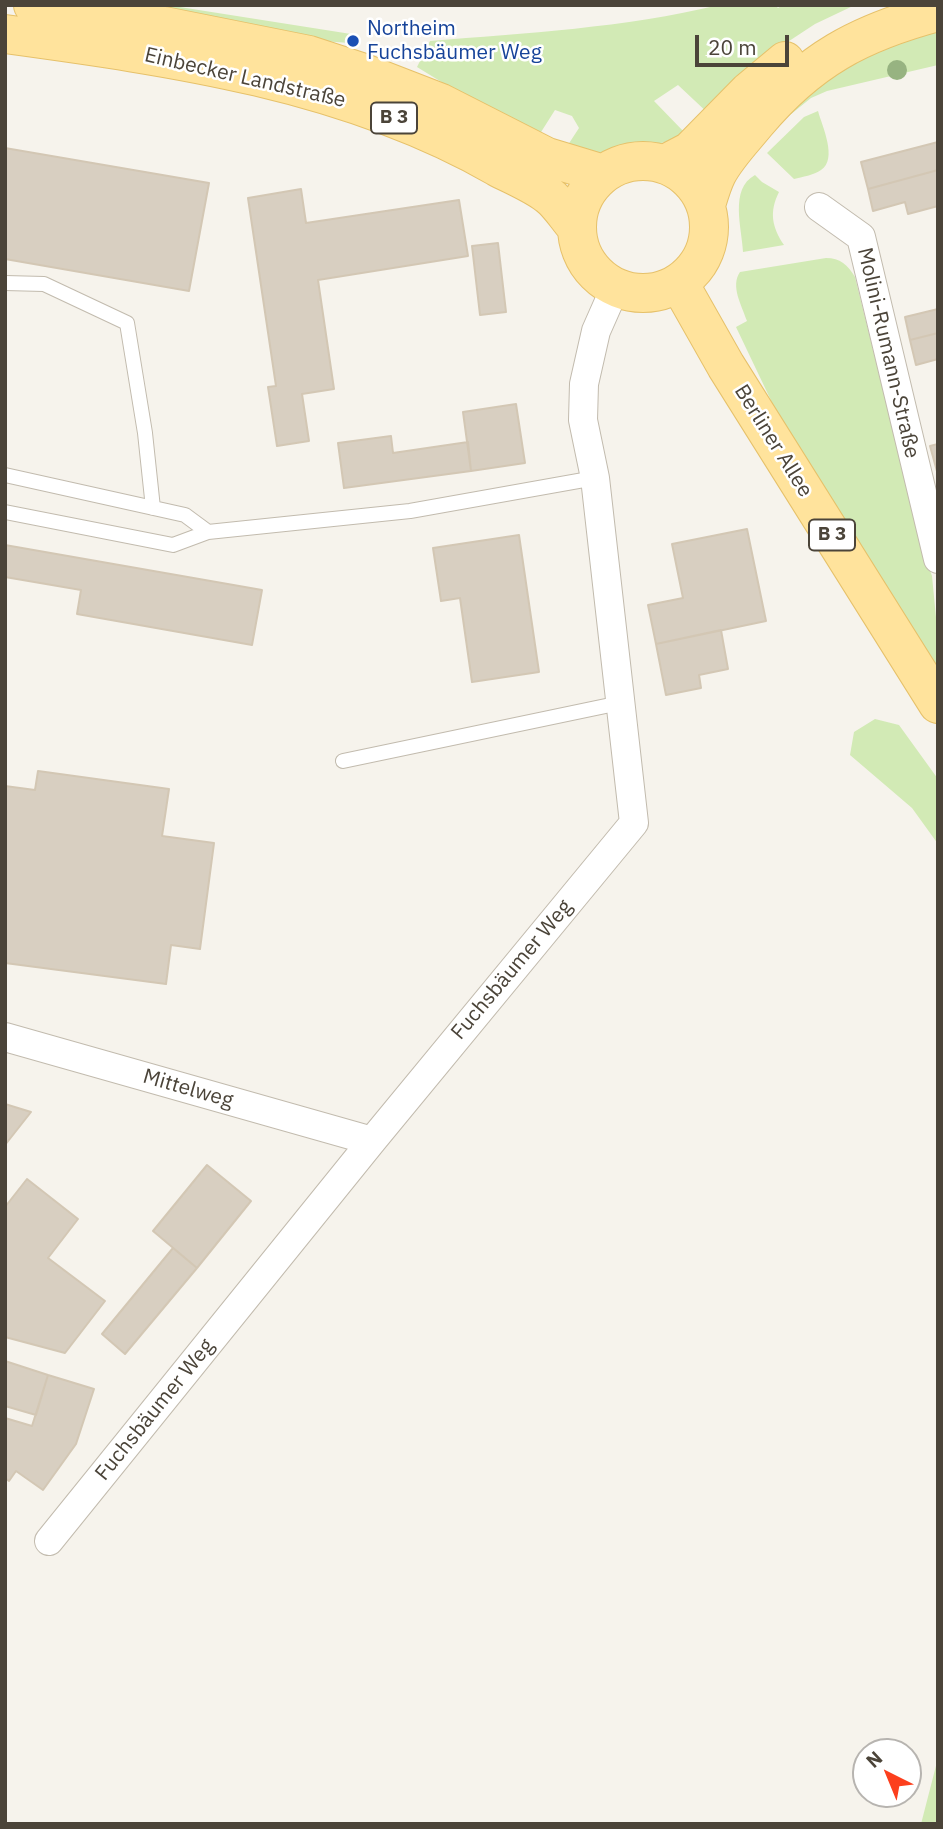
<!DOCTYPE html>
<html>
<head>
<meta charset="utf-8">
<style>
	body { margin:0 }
	#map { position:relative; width:943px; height:1829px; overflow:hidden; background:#f6f3ec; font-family:"IBM Plex Sans",sans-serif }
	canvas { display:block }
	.frame { position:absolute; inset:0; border:7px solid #4b4439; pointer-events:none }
	.north { position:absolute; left:852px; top:1738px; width:70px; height:70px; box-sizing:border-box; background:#fff; border:2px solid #b7b4b0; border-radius:50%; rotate:317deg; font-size:19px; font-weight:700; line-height:28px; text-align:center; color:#4b4439 }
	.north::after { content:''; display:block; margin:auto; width:24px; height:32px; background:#fc3f1d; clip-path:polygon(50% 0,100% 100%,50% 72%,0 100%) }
	.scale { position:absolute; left:695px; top:35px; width:94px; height:32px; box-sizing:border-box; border:4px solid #4b4439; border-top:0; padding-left:9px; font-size:21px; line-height:24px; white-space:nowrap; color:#4b4439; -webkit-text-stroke:5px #fff; paint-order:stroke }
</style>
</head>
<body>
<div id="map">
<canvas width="943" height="1829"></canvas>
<div class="frame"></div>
<div class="north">N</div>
<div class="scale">20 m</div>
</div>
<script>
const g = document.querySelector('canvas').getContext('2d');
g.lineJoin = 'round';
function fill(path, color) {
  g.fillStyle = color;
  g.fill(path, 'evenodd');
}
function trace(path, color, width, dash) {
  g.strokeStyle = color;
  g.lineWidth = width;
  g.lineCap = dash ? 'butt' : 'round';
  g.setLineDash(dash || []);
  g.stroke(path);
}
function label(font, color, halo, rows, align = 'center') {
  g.font = font + ' "IBM Plex Sans",sans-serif';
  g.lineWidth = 5;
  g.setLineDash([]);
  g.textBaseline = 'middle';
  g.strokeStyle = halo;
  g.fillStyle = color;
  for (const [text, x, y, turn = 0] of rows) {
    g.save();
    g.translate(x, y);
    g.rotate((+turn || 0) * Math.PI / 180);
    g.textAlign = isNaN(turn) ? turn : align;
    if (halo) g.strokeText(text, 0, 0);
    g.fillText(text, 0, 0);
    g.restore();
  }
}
fill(new Path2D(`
	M92,5H167L351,34L350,43L308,40Z
	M719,5H775L778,8L783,5H855L815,24L780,47L710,115L678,85L654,101L686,134C655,149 599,157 564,151L579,128L572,116L555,110L536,140L417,67L430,41C526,33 624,28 719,5Z
	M938,31V65L827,91L811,98L780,123L826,78L891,45Z
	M818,111C822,126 838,159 821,170C814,175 802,177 794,179L767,153L804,117Z
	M755,175L762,182L779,192C769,212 772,227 784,245L743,252C742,228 729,189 755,175Z
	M826,258C840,258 848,265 855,277L921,544L932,576L938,638V673L777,413L736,327L747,321C742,306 730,286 740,272Z
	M875,719L899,725L938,779V844L912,808L850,755L854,732Z
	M938,1758V1824H921Z`), '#d2eab5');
const building = new Path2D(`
	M938,142V170L868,189L861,162Z
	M5,148L209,183L189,291L5,259Z
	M938,170V206L908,214L905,202L873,211L868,189Z
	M301,189L306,223L459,200L468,256L318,280L334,389L302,394L309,441L277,446L268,387L276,386L248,198Z
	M498,243L506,312L480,315L472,246Z
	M938,309V333L910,340L905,317Z
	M938,333V359L916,365L910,340Z
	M516,404L525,463L471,471L463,412Z
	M391,436L393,453L468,442L471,471L344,488L338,443Z
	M938,444V475L930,446Z
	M747,529L766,621L656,644L648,605L683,598L672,544Z
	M519,535L539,672L472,682L460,598L441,601L433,548Z
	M5,545L262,590L252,645L77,614L81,590L5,577Z
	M721,630L728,669L699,675L701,688L666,695L656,644Z
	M38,771L169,789L162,836L214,843L200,949L171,945L166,984L5,963V786L35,790Z
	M5,1104L31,1112L5,1145Z
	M207,1165L251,1201L197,1268L153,1231Z
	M27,1179L78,1219L48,1258L105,1301L65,1353L5,1337V1207Z
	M173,1248L197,1268L125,1354L102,1334Z
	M5,1361L48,1375L36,1415L5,1406Z
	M48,1375L94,1389L76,1444L43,1490L16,1471L9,1481L5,1478V1418L32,1426Z`);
fill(building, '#d8cfc1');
trace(building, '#d3c7b4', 2);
const service = new Path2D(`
	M5,283L44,284L127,323L145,433L153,508
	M5,475L185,515L208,532
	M5,512L173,545L208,532L410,511L595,478
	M343,761L620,703`);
const minor = new Path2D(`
	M819,207L861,237L938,559
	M5,1037L372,1141
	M49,1541L372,1141L634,823L595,478L583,420L584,384L596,331L615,288`);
const primary = new Path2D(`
	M33,5L164,26L309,55L361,72L441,103L547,157L603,174
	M5,34C173,57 347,81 497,167C512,175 534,184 548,195C559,203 567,217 576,227
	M577 227a66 66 0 1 1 132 0a66 66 0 1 1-132 0Z
	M665,164L690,151L749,91L785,61
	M706,205C709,195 712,184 717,174C727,155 743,139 756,123C809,60 859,33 938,12
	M679,283L726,366L938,704`);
trace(service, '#c2bbae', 16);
trace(minor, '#c2bbae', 30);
trace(primary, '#e6c16a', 40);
trace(service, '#fff', 14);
trace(minor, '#fff', 28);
trace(primary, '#ffe39c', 38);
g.fillStyle = '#97b381';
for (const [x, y] of [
	[897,70]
]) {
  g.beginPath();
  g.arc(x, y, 10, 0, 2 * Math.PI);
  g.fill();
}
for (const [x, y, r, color] of [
	[353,41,7,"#1a4fb4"]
]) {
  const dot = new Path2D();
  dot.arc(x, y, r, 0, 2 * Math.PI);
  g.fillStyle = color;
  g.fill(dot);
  trace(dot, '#fff', 2.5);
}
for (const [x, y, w] of [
	[394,118,46],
	[832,535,46]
]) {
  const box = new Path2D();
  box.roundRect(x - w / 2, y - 15.5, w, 31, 5);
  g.fillStyle = '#fff';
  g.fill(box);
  trace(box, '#4b4439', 2);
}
label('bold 19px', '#4b4439', null, [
	["B 3",394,118],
	["B 3",832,535]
]);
label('21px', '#164399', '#fff', [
	["Northeim",367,29],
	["Fuchsbäumer Weg",367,53]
], 'left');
label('21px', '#4b4439', '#fff', [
	["Einbecker Landstraße",245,78,13],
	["Molini-Rumann-Straße",888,353,77],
	["Berliner Allee",773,441,58],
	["Fuchsbäumer Weg",512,970,-50],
	["Mittelweg",188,1089,16],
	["Fuchsbäumer Weg",155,1410,-51]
]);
</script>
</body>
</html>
